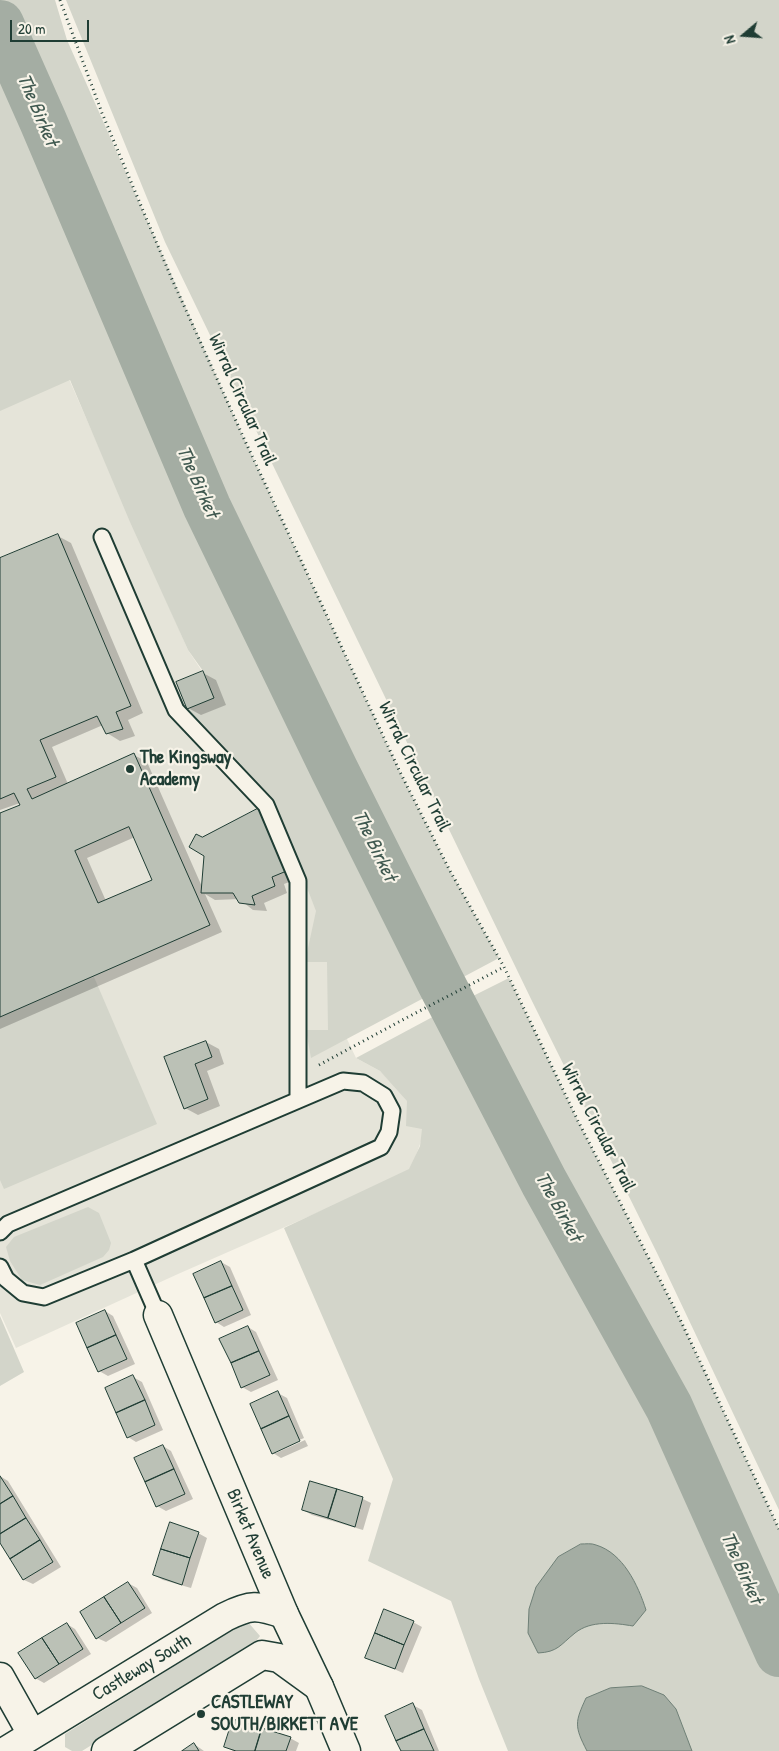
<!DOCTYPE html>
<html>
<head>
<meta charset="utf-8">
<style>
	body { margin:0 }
	#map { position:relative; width:779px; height:1751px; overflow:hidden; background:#f7f3e8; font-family:"Patrick Hand",sans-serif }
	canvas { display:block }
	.north { position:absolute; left:719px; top:10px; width:50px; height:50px; -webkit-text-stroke:4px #f7f3e8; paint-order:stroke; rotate:252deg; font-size:14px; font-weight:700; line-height:20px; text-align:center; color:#1f3d34 }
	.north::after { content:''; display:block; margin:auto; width:18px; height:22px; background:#1f3d34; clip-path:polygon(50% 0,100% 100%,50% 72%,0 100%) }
	.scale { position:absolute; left:10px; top:20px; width:79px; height:22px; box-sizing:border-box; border:2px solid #1f3d34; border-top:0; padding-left:6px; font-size:15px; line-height:18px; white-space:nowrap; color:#1f3d34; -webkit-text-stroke:4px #f7f3e8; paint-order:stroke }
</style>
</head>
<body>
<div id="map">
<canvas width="779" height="1751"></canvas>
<div class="north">N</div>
<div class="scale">20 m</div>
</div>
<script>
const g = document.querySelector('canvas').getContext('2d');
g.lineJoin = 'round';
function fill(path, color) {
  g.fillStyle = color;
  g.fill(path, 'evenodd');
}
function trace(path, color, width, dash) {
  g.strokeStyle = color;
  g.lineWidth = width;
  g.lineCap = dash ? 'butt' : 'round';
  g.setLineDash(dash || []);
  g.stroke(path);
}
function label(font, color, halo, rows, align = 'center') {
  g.font = font + ' "Patrick Hand",sans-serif';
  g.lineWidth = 4.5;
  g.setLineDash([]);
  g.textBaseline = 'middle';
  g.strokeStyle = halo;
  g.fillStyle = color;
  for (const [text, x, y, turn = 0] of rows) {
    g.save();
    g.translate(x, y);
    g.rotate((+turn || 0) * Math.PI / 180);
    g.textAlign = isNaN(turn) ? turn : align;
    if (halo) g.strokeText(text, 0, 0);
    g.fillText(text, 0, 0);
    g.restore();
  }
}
fill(new Path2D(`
	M0,222L188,650L246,738L273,800L359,1001L347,1039L356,1058L380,1071L429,1119L410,1172L178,1274L16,1348L0,1313Z`), '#e5e4d9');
fill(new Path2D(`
	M0,0H55L67,40L246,443L400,772L449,869L499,958L311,1058L306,1030H328L327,962H305L316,911L273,800L187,709L214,698L203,671L188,650L130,522L70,380L0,411V37L41,114L0,10ZM58,154V155L323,746L207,507Z
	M66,0H779V1510L658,1255L531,999L165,242Z
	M94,977L157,1124L4,1189L0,1180V1017Z
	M509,978L578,1121L678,1315L779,1529V1751H508L479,1679L451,1601L368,1561L393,1479L284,1228L409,1169L420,1146L422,1129L406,1126L407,1101L380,1071L356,1058L453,1006Z
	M88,1207L99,1213L111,1243L109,1250L103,1257L40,1285L22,1280L10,1261L6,1247L14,1237Z
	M0,1316L24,1372L0,1386Z
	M247,1621L260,1636L253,1645L82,1751H72L65,1747V1734Z`), '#d3d5ca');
const water = new Path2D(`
	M581,1544C585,1544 592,1543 596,1545C623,1553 638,1585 646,1610L633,1626C615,1623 591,1620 575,1633C560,1645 558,1652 538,1653L528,1633L529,1609L536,1587L558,1557Z
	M642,1686L664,1695L676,1709L692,1751H587C574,1726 575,1722 586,1698L610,1688Z`);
fill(water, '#a4ada3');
trace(water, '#6f8077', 1);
fill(new Path2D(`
	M58,536L71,543L143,713L128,720L135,736L120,741L107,733L103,725L52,747L68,784L134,755L147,762L203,889L206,856L202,838L261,808L300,878L284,884L287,893L264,903L267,911L253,910L239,899L215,900L205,894L222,932L0,1029V814L22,806L20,803L0,810V560ZM135,837L154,880L106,901L87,858Z
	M203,673L216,680L226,705L201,715L188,708Z
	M206,1042L219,1049L224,1064L207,1071L220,1106L198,1115L185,1108L166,1058Z
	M221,1262L230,1267L251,1315L224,1327L216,1322Z
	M105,1311L113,1316L135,1364L108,1376L99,1371Z
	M248,1327L256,1332L278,1380L251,1392L242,1387Z
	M133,1377L142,1382L163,1430L136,1442L128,1437Z
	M278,1393L287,1398L304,1438L276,1450V1453L305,1440L308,1446L281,1458L273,1453Z
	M163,1446L171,1451L193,1499L166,1511L157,1506Z
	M0,1476L8,1481L61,1567L33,1584L24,1580L0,1541Z
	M311,1483L363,1499L371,1503L363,1530L312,1515L303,1510Z
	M198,1533L207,1538L191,1588L163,1580L154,1575Z
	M128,1583L137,1588L152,1613L106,1642L97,1638Z
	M413,1622L422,1627L403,1673L367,1657Z
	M67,1624L75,1629L91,1654L44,1683L35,1678Z
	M413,1705L422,1710L439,1751H402Z
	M290,1738L299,1743L296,1751H233L226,1747Z
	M194,1744L204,1751H184Z`), '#0003');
trace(new Path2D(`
	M0,24L43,121L207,507L334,769L440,981L544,1182L669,1407L779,1653`), '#a4ada3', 48);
const building = new Path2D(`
	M58,534L131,706L116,712L123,729L106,734L97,716L40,740L56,777L27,789L32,799L134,753L210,925L0,1017V813L20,805L14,793L0,799V558ZM129,827L152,880L98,903L75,851Z
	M203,671L214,698L187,709L176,682Z
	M261,807L289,870L272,877L275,886L252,896L255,905L239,903L233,893H201L204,856L189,847L196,834L202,837Z
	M206,1041L212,1057L195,1064L208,1099L184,1109L164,1057Z
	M221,1261L232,1286L204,1298L193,1274Z
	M232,1286L243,1310L215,1323L204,1298Z
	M105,1310L116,1335L87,1348L76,1323Z
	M248,1326L259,1351L231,1363L219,1339Z
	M116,1335L127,1359L98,1372L87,1348Z
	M259,1351L270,1375L241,1388L231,1363Z
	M133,1375L145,1400L116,1413L105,1388Z
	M278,1391L289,1416L261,1429L250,1404Z
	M145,1400L155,1425L127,1438L116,1413Z
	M289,1416L300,1441L272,1454L261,1429Z
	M163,1445L174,1469L145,1482L134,1458Z
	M174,1469L185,1494L156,1507L145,1482Z
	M0,1476L13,1496L0,1504Z
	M310,1481L337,1489L328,1518L302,1510Z
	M337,1489L363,1497L355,1527L328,1518Z
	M13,1496L26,1518L0,1534V1504Z
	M26,1518L40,1540L10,1559L0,1543V1534Z
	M170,1522L199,1532L190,1558L161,1549Z
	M40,1540L53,1562L23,1580L10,1559Z
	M161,1549L190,1558L182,1585L153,1575Z
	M128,1582L145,1608L121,1623L104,1597Z
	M104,1597L121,1623L96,1639L80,1612Z
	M384,1609L414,1621L404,1645L375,1633Z
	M67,1623L83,1649L59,1664L42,1638Z
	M375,1633L404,1645L395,1669L365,1658Z
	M42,1638L59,1664L35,1679L18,1653Z
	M413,1703L424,1729L396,1741L385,1716Z
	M233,1719L262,1728L255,1751H236L224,1747Z
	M262,1728L291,1737L286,1751H255Z
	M424,1729L434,1751H401L396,1741Z
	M194,1743L199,1751H182Z`);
fill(building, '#bbc1b6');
trace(building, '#1f3d34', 1);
const service = new Path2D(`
	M102,537L176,710L266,805L298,881V1100
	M0,1232L8,1224L343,1081L363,1083L384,1096L392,1111L389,1132L381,1147L134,1260L44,1297L23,1293L6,1279L0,1267
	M134,1260L158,1315`);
const minor = new Path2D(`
	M158,1315L284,1614L319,1687L346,1751
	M0,1677L32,1734`);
const tertiary = new Path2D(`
	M6,1751L225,1617C251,1604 257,1605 284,1614
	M106,1751L262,1655L279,1658L319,1687`);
trace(service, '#1f3d34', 19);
trace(minor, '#1f3d34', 31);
trace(tertiary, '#1f3d34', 31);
trace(new Path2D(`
	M60,0L102,113L171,277L246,443L400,772L449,869L504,967L578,1121L678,1315L779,1529
	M319,1065L408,1017L504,967`), '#1f3d34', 3, [1, 4]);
trace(service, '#f7f3e8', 15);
trace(minor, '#f7f3e8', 28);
trace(tertiary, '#f7f3e8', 28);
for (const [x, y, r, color] of [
	[130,769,5,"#1f3d34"],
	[201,1714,5,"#1f3d34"]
]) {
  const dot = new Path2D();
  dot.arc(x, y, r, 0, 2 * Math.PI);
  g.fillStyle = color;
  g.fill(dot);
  trace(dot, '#f7f3e8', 2);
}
label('19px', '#1f3d34', '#f7f3e8', [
	["Wirral Circular Trail",242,400,66],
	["Wirral Circular Trail",414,767,64],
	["Wirral Circular Trail",598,1128,63],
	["Birket Avenue",250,1534,67],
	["Castleway South",142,1668,-31]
]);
label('bold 19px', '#1f3d34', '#f7f3e8', [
	["The Kingsway",140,758],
	["Academy",140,780],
	["CASTLEWAY",211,1703],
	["SOUTH/BIRKETT AVE",211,1725]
], 'left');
label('italic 20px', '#405950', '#f7f3e8', [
	["The Birket",37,110,67],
	["The Birket",197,482,66],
	["The Birket",374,846,64],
	["The Birket",558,1207,61],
	["The Birket",741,1568,66]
]);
</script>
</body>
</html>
